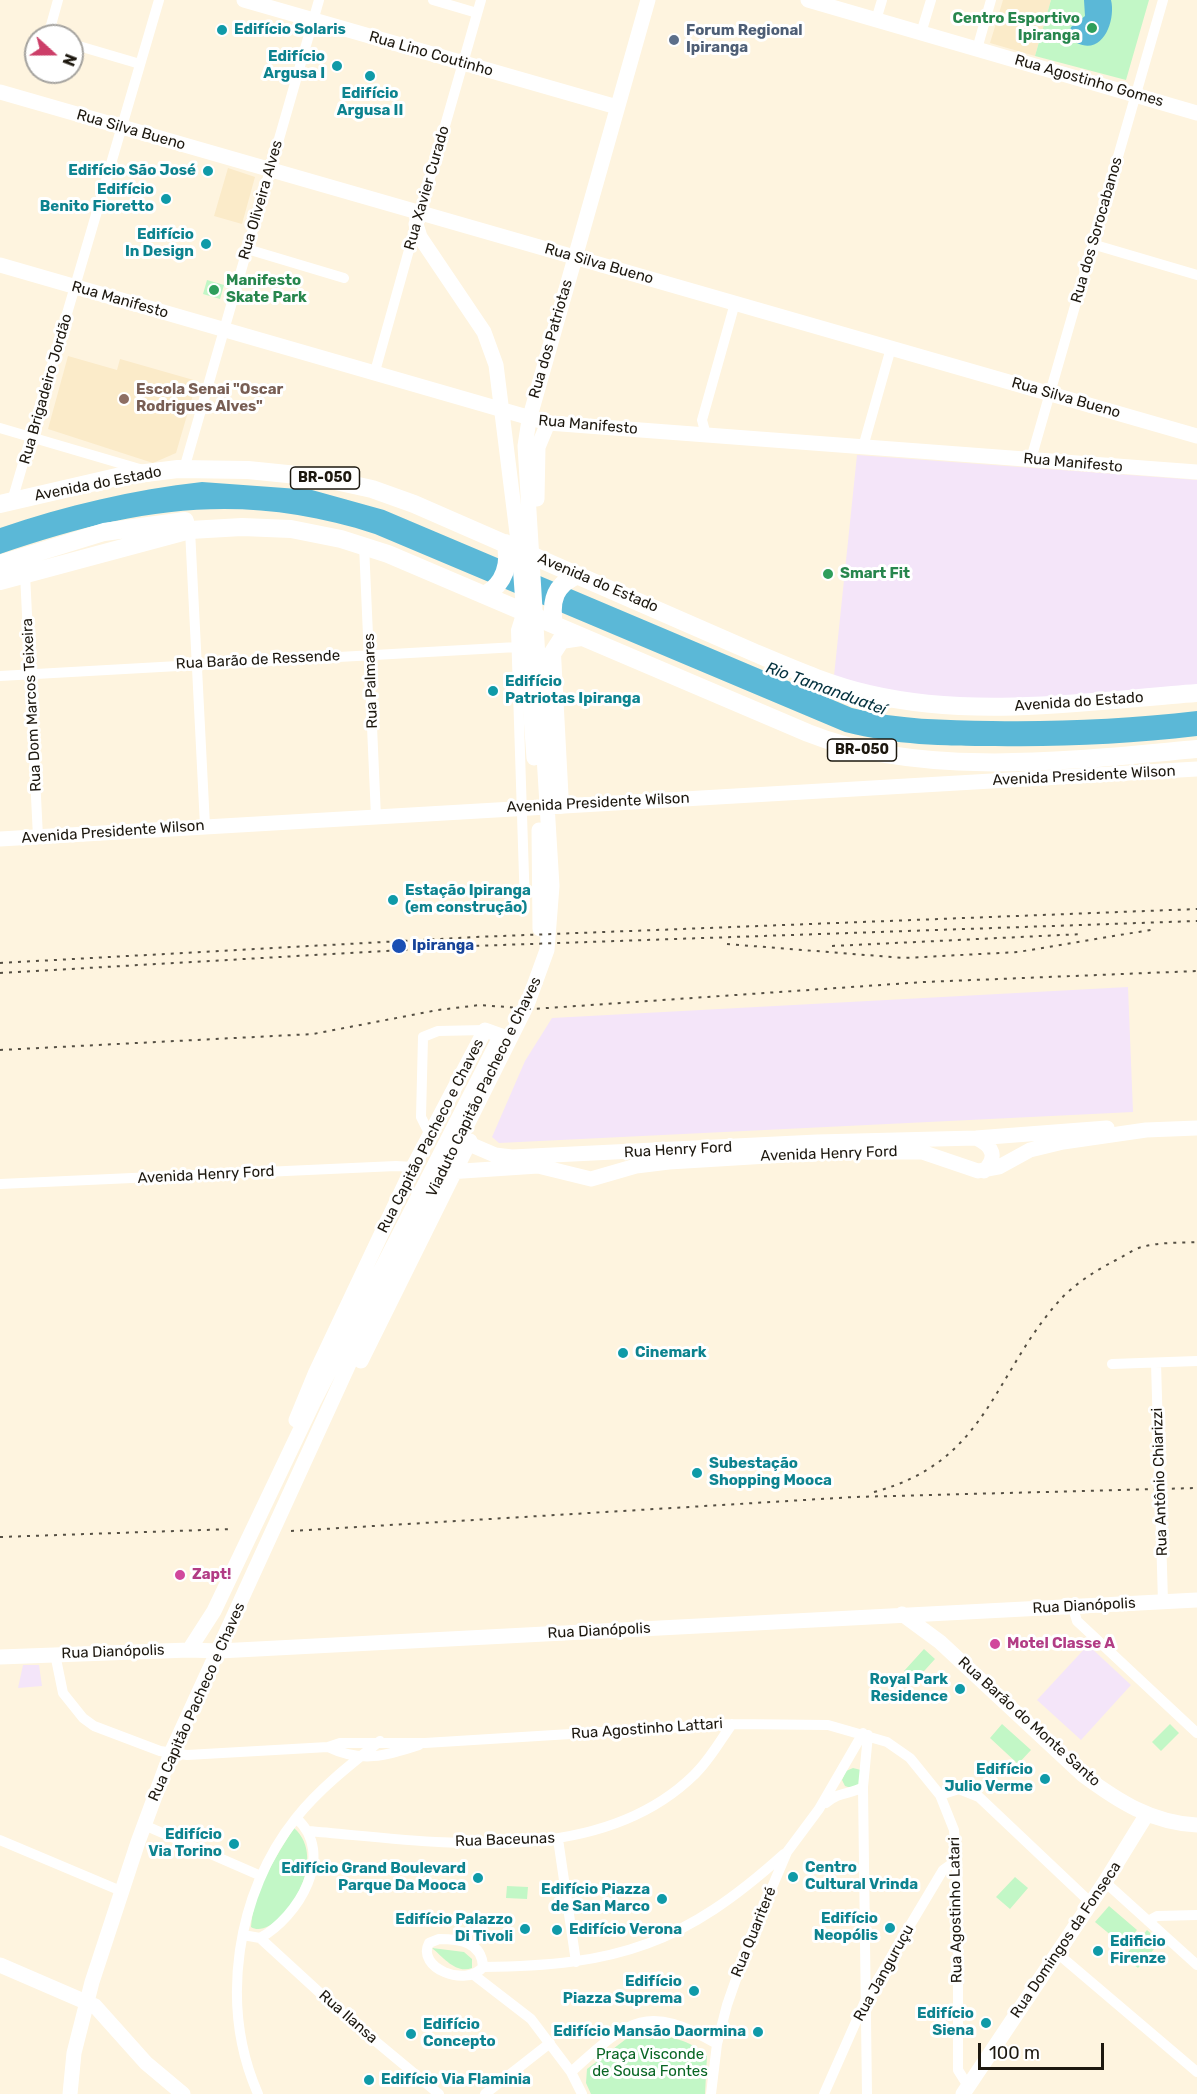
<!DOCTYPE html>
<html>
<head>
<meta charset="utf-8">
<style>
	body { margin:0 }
	#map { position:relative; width:1197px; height:2094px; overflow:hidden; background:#fef4df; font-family:Rubik,sans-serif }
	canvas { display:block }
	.north { position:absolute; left:24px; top:24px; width:60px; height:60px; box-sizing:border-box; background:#fff; border:2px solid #a5a39f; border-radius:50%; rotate:111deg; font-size:16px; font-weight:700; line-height:24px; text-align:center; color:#1d180f }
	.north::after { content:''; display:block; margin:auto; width:21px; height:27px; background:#cc3e68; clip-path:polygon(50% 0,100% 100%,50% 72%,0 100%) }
	.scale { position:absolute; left:978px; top:2043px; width:126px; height:27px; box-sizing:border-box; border:3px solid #1d180f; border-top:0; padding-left:8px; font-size:18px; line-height:21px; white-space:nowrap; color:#1d180f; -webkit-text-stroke:4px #fff; paint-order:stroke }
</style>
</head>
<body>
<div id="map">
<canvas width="1197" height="2094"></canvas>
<div class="north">N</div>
<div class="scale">100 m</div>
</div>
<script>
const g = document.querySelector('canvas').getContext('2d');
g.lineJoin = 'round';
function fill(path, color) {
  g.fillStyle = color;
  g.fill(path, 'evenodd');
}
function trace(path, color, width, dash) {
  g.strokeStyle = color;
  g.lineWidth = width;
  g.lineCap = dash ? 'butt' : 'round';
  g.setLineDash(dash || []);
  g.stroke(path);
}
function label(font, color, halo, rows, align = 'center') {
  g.font = font + ' Rubik,sans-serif';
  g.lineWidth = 6;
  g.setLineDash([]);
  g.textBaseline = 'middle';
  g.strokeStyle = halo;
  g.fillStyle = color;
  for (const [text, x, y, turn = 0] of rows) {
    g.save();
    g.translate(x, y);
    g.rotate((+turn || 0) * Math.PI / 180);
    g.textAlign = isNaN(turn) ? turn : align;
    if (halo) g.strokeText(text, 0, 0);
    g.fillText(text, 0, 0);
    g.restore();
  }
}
fill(new Path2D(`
	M1003,0H1051L1035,56L990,43Z
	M228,168L255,177L242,224L214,216Z
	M68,356L117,370L120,359L197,381L176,453L153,463L48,429Z`), '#fbebc9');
fill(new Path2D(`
	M857,455L1197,480V688L1042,700L931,697L856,684L834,676Z
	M1128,987L1133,1112L499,1143L492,1137L525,1061L552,1018Z
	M1088,1645L1131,1685L1081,1740L1037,1700Z
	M23,1665H39L42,1686L18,1688Z`), '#f4e5f9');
fill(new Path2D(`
	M1051,0H1149L1126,80L1035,56Z
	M207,280L224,285L220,299L203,294Z
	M924,1649L935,1659L915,1681L904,1671Z
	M1002,1724L1031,1750L1018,1764L990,1738Z
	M1170,1724L1179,1733L1161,1751L1152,1742Z
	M853,1768L861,1770L860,1784L854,1789L845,1786L842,1780L846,1771Z
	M294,1828C333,1862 276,1943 251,1927C254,1890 275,1858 294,1828Z
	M1015,1877L1028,1888L1010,1909L996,1897Z
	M507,1886L528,1887L527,1899L506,1898Z
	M1109,1906L1137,1930L1124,1946L1095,1922Z
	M1147,1930L1160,1942L1138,1968L1124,1957Z
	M432,1948L464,1952L472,1959V1968C456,1974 444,1958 432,1948Z
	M645,2034C667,2035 691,2040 707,2056L705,2094H591L586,2083L587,2069L626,2039Z`), '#c2f7c6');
fill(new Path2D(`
	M1084,0H1111C1116,20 1103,56 1077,43L1070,32L1071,27L1085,16Z
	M202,482L312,490L384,510L852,708C899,720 944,720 992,721C1061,722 1128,719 1197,711V736C1129,744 1063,747 995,746C942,746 896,745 845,732L375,534C240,490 131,509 0,554V528C67,505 132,490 202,482Z`), '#5bb8d7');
trace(new Path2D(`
	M433,0L477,13
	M876,20L882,0
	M921,33L931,0
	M48,36L58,0
	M72,44L140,64
	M977,49L991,0
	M420,213L481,0
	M1092,244L1197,275
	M247,249L344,278
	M374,375L416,225
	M0,428L143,470
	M706,435L702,420L735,303
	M863,447L891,348
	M1031,459L1163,0
	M184,469L319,0
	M12,501L159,0
	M190,530L205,826
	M364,545L376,817
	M25,574L38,837
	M522,611L516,630L525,907
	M0,676L517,647
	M429,1133L421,1117L423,1037L438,1031L485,1030
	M0,1184L396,1166L413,1167
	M1156,1363L1163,1602
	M1112,1364L1197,1361
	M1073,1608L1077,1621L1197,1733
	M55,1654L63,1693L83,1718L94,1726L160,1751L187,1755L328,1747L340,1743H425L732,1724L828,1725L887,1742L910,1758L940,1795L954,1830L958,1886V2070L968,2086
	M328,1747C361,1763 386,1756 419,1745
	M940,1795L959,1789L979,1797L1091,1903
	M826,1803C840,1791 849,1795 863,1787
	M144,1825L261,1876
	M308,1831C431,1841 596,1871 694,1775C709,1761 720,1741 732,1724
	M558,1839L576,1962
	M0,1840L121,1891
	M1105,1882L1197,1965
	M1148,1921L1157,1916L1197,1915
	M243,1935L260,1938C298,1917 337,1854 296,1818
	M260,1938L344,2015L439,2094
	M439,1939C460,1939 482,1942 483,1967C466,1988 416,1968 429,1943Z
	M1057,1953L1197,2072
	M483,1967C618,1966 684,1944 784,1854
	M474,1975L531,2019L571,2072L582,2094
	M571,2072C628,2021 645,2002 717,2044
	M258,2094C219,2005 236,1893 296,1818C319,1789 351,1764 380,1741
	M485,2094L550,2043
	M711,2094L717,2044L727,2005L750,1939L787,1852L819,1809L863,1733
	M824,2094L866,1999L943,1870L957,1860
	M867,2094L863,1787L868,1735`), '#fff', 10);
trace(new Path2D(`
	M244,0L617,107
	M808,0L1197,113
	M0,92L1197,436
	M420,213L416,224L420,237L484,332L496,365L519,549L534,758
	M0,265L548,423L1197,472
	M537,499L538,447L548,423
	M539,830L540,929
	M0,839L1197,769
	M976,1138C993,1146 998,1157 984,1171
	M460,1140L495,1155L512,1157L817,1142L976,1138L1107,1128
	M448,1172L538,1166L591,1179L636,1166L669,1162L834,1152H922L978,1171L999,1167L1030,1150L1063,1142L1146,1130L1197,1128
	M361,1361L470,1141
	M296,1420L315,1374L413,1167L485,1030L510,1039
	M902,1614L940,1642L1083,1775C1118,1801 1152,1823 1197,1825
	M189,1650L214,1611L314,1401L497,1043
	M0,1657L189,1650L219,1651L1197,1600
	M0,1965L95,2006L146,2063L183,2094
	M70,2094L74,2053L92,1982L138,1842L171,1753L365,1329L527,1005L547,950L552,886L525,446L529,420L648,0
	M963,2094L1105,1882L1147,1814`), '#fff', 15);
trace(new Path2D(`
	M0,504L121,476L178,469L248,470L317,477L372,489L414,504L753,652C791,668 829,685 869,694C976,719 1089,701 1197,693
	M0,564L104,532L185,521
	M0,581L190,530L242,527L291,529L341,539L388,554L808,733C923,779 1075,760 1197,749
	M486,594C504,584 511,563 505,543
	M554,624C550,601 555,584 578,575
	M560,805L552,654L561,640L581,637`), '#fff', 18);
trace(new Path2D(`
	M727,944L904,958L1018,952L1156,929
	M832,946L1083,934
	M0,963L475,937L1197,909
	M0,973L472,946L1197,921
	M0,1050L313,1034L438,1010L480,1005L533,1009L924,982L1197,971
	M874,1492C987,1462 993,1375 1059,1301C1073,1285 1095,1271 1114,1261C1123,1257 1133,1249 1142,1247C1159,1242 1180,1243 1197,1242
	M291,1531L854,1497L1197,1488
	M0,1537L233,1529`), '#554f43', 2, [3, 6]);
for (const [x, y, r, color] of [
	[1092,28,6,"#2e9e5b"],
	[222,30,6,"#0f9aa8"],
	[674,40,6,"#5c6f8a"],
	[337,66,6,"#0f9aa8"],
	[370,76,6,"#0f9aa8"],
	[208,171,6,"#0f9aa8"],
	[166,199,6,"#0f9aa8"],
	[206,244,6,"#0f9aa8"],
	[214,290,6,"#2e9e5b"],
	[124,399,6,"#8d6e63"],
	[828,574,6,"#2e9e5b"],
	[493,691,6,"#0f9aa8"],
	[393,900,6,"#0f9aa8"],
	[399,946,8,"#1a4fb4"],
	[623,1353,6,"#0f9aa8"],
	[697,1473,6,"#0f9aa8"],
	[180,1575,6,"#d1479c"],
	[995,1644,6,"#d1479c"],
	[960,1689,6,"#0f9aa8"],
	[1045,1779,6,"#0f9aa8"],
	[234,1844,6,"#0f9aa8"],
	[793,1877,6,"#0f9aa8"],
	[478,1878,6,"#0f9aa8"],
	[662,1899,6,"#0f9aa8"],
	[890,1928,6,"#0f9aa8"],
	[525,1929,6,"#0f9aa8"],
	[557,1930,6,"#0f9aa8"],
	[1098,1951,6,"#0f9aa8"],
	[694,1991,6,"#0f9aa8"],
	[986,2023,6,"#0f9aa8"],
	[758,2032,6,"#0f9aa8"],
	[411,2034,6,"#0f9aa8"],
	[369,2080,6,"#0f9aa8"]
]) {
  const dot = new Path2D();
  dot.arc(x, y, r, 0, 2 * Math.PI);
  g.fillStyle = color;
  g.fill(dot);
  trace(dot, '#fff', 2);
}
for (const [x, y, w] of [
	[325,478,69],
	[862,750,69]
]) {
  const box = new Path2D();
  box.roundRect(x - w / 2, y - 11, w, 22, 4.5);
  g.fillStyle = '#fff';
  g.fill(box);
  trace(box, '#1d180f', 1.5);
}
label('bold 14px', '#1d180f', null, [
	["BR-050",325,478],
	["BR-050",862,750]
]);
label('bold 15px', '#27864d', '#fff', [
	["Centro Esportivo",1080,19,"right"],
	["Ipiranga",1080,36,"right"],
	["Manifesto",226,281],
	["Skate Park",226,298],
	["Smart Fit",840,574]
], 'left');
label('bold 15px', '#0d838f', '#fff', [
	["Edifício Solaris",234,30,"left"],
	["Edifício",325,57],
	["Argusa I",325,74],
	["Edifício",370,94,"center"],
	["Argusa II",370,111,"center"],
	["Edifício São José",196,171],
	["Edifício",154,190],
	["Benito Fioretto",154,207],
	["Edifício",194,235],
	["In Design",194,252],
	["Edifício",505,682,"left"],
	["Patriotas Ipiranga",505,699,"left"],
	["Estação Ipiranga",405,891,"left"],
	["(em construção)",405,908,"left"],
	["Cinemark",635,1353,"left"],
	["Subestação",709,1464,"left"],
	["Shopping Mooca",709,1481,"left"],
	["Royal Park",948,1680],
	["Residence",948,1697],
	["Edifício",1033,1770],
	["Julio Verme",1033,1787],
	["Edifício",222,1835],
	["Via Torino",222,1852],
	["Centro",805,1868,"left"],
	["Cultural Vrinda",805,1885,"left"],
	["Edifício Grand Boulevard",466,1869],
	["Parque Da Mooca",466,1886],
	["Edifício Piazza",650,1890],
	["de San Marco",650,1907],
	["Edifício",878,1919],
	["Neopólis",878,1936],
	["Edifício Palazzo",513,1920],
	["Di Tivoli",513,1937],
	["Edifício Verona",569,1930,"left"],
	["Edificio",1110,1942,"left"],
	["Firenze",1110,1959,"left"],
	["Edifício",682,1982],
	["Piazza Suprema",682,1999],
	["Edifício",974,2014],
	["Siena",974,2031],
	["Edifício",423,2025,"left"],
	["Concepto",423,2042,"left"],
	["Edifício Mansão Daormina",746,2032],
	["Edifício Via Flaminia",381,2080,"left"]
], 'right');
label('bold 15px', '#4e5e75', '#fff', [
	["Forum Regional",686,31],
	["Ipiranga",686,48]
], 'left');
label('15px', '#1d180f', '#fff', [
	["Rua Lino Coutinho",431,54,16],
	["Rua Agostinho Gomes",1089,81,16],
	["Rua Silva Bueno",131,130,16],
	["Rua Xavier Curado",427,188,-74],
	["Rua Oliveira Alves",261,200,-74],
	["Rua dos Sorocabanos",1097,230,-74],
	["Rua Silva Bueno",599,264,16],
	["Rua Manifesto",120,300,16],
	["Rua dos Patriotas",551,339,-74],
	["Rua Brigadeiro Jordão",46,389,-74],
	["Rua Silva Bueno",1066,398,16],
	["Rua Manifesto",588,425,5],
	["Rua Manifesto",1073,463,5],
	["Avenida do Estado",98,484,-11],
	["Avenida do Estado",598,583,23],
	["Rua Barão de Ressende",258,660,-3],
	["Rua Palmares",371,681,-92],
	["Avenida do Estado",1079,702,-4],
	["Rua Dom Marcos Teixeira",32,705,-93],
	["Avenida Presidente Wilson",1084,776,-3],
	["Avenida Presidente Wilson",598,803,-3],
	["Avenida Presidente Wilson",113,832,-4],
	["Viaduto Capitão Pacheco e Chaves",484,1087,-64],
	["Rua Capitão Pacheco e Chaves",431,1136,-63],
	["Rua Henry Ford",678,1150,-3],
	["Avenida Henry Ford",829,1154,-2],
	["Avenida Henry Ford",206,1175,-3],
	["Rua Antônio Chiarizzi",1160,1482,-92],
	["Rua Dianópolis",1084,1606,-3],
	["Rua Dianópolis",599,1631,-3],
	["Rua Dianópolis",113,1652,-2],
	["Rua Capitão Pacheco e Chaves",197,1702,-66],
	["Rua Barão do Monte Santo",1029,1722,42],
	["Rua Agostinho Lattari",647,1729,-4],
	["Rua Baceunas",505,1840,-2],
	["Rua Agostinho Latari",956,1910,-91],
	["Rua Quariteré",754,1932,-68],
	["Rua Domingos da Fonseca",1066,1940,-56],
	["Rua Janguruçu",884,1973,-61],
	["Rua Ilansa",348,2017,41]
]);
label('bold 15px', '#785e54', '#fff', [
	["Escola Senai \"Oscar",136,390],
	["Rodrigues Alves\"",136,407]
], 'left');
label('bold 15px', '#164399', '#fff', [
	["Ipiranga",412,946]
], 'left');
label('bold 15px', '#b23c85', '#fff', [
	["Zapt!",192,1575],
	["Motel Classe A",1007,1644]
], 'left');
label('15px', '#096624', '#fff', [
	["Praça Visconde",650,2055],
	["de Sousa Fontes",650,2072]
]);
label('italic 16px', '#02303d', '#fff', [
	["Rio Tamanduateí",826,689,20]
]);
</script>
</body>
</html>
